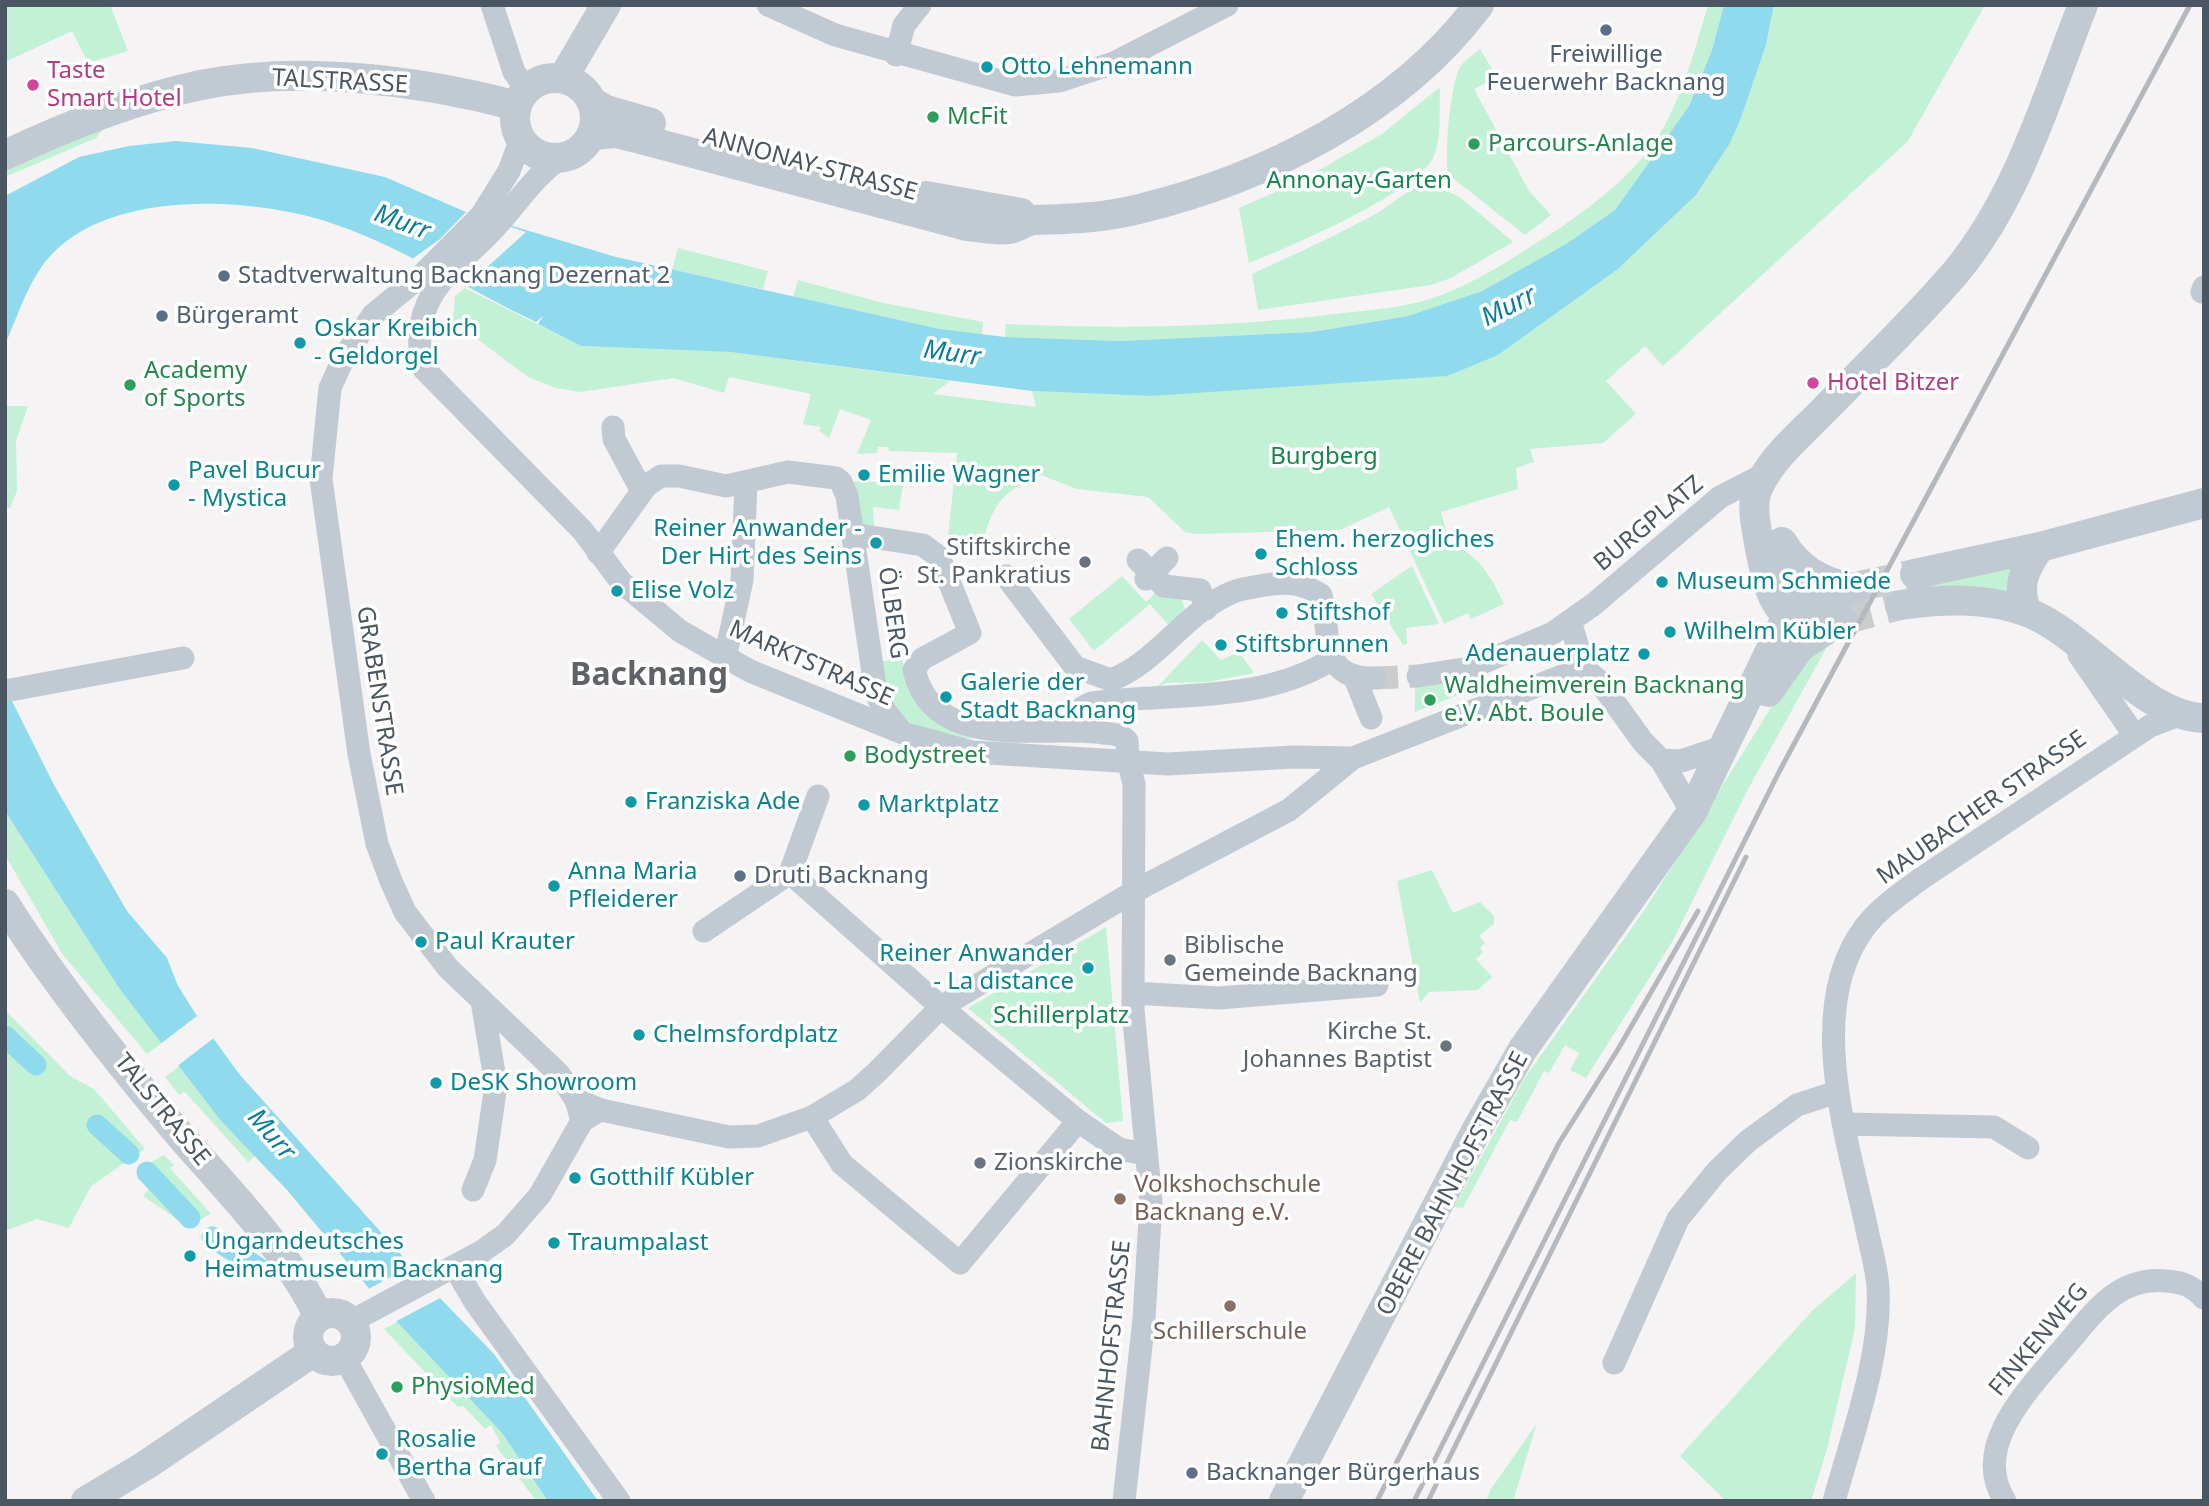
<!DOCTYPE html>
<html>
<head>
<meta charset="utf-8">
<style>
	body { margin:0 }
	#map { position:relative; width:2209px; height:1506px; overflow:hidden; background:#f5f3f3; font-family:"Noto Sans",sans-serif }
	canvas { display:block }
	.frame { position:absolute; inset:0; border:7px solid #4a5661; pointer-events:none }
</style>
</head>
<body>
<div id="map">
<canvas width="2209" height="1506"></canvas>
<div class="frame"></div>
</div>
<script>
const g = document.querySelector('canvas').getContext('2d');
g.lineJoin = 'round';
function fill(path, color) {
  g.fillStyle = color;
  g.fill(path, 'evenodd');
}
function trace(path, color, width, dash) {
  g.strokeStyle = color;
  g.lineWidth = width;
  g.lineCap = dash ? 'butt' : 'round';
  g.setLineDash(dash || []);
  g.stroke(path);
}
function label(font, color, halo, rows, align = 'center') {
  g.font = font + ' "Noto Sans",sans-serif';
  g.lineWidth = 7;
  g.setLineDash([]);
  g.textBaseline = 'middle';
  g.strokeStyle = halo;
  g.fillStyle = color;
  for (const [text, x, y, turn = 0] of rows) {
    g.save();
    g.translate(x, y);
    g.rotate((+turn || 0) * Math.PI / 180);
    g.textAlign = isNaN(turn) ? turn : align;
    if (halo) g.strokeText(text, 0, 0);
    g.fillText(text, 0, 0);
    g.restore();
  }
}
fill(new Path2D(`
	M5,5H110L128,51L88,63L72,31L5,62Z
	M1708,5H1724L1712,50L1689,106L1615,210L1566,244L1482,291L1408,316L1312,332L1120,341L1005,337L1006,324C1117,329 1225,328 1335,314C1370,310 1406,308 1439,296C1482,280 1522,252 1560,228C1600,200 1641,169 1665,125C1685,87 1696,46 1708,5Z
	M1774,5H1985L1908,141L1663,366L1645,346L1606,381L1636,414L1603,443L1530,449L1534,462L1516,468L1518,489L1441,512L1450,543C1479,555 1491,576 1504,604L1471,619L1468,613L1444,624L1389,507L1340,530L1197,534L1185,532L1148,497L1077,489L1041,475C1004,491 994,501 983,541L948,537L957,453L889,451L888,447H878L877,453L857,454L871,420L840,409L829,438L819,431L821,427L803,424L811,394L729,377L724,393L674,378L580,392L556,388L528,377L453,321L455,296L465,288L581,346L730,352L950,381L933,394L1036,407L1032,391L1150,396L1498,355L1618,269L1696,195L1729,144L1741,118L1766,45Z
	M1480,49L1497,77L1474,89L1529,191L1551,215L1525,235L1449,175C1443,158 1451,83 1460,67C1464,61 1474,54 1480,49Z
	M1440,87C1439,108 1442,137 1434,156C1419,192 1287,248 1249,263L1239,208L1298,182L1382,134Z
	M106,125L96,138L5,177V170Z
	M1431,183L1461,198L1513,242L1451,278L1431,285L1258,310L1252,274C1295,254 1338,235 1379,212C1396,202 1411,185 1431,183Z
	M678,248L768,271L763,289L672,270Z
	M798,280L883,303L983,322L982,335L940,329L793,297Z
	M5,406H28L16,441L17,491L10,508H5Z
	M854,481L903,483L899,510L873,507L874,527H864L860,522Z
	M2016,565L2010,593H1904L1908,585Z
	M1412,566L1439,624L1406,628L1407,644L1403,645L1371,594Z
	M1122,576L1146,602L1157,591L1180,595L1185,609L1181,617L1170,627L1150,604L1094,651L1069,619Z
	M1202,640L1221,660L1239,652L1254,673L1208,682L1166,683L1157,687Z
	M1829,643L1747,791L1672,942L1586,1078L1570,1070L1579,1053L1565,1045L1549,1073L1544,1071L1517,1122L1510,1120L1463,1208L1454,1207L1524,1079L1646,908L1797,666Z
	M902,658L905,672L973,734L972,739C946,735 905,729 890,705C883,694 882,674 878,662Z
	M1470,676L1473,689L1415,712V684Z
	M5,811L119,988L162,1043L147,1054L63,955L5,855Z
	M1432,870L1453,913L1480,902L1494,916V924L1479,936L1485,943L1480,948L1483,952L1476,959L1492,977L1478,990L1429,992L1420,1003L1397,881Z
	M1106,927L1123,1121L1106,1123L968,1008Z
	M5,1010L70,1076L94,1089L145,1149L91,1186L69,1228L37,1219L5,1231Z
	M179,1066L221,1121L255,1156L248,1162L185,1092L179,1095L165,1077Z
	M164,1155L174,1165L170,1168L211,1214L187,1226L143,1196L149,1189L137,1178L151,1162Z
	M1856,1273L1855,1328L1827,1449L1811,1501H1726L1680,1456L1813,1310Z
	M397,1322L502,1433L548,1501H536L496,1446L500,1442L491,1425L485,1429L463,1406L458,1407L384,1329Z
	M1537,1423L1513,1501H1486L1491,1489Z`), '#c3f1d5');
fill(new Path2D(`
	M1724,5H1774L1766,45L1741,118L1730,143L1696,195L1618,269L1498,355L1447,376L1150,396L1032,391L730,352L581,346L538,324L543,316L536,322C469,290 395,243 325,221C246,197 112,190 51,255C29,279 18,315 5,345V196L79,157L129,146L176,141L252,148L385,177L466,212L616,257L940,329L1005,337L1120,341L1312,332L1408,316L1482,291L1566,244L1615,210L1689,106L1712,50Z
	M5,687L54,785L127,911L167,958L178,986L197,1016L240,1075L439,1297L494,1354L598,1501H548L502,1433L397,1322L287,1190L221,1121L119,988L5,811Z`), '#90daee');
fill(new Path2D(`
	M466,212L526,232L462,290L408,262L440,239Z
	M197,1016L214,1038L176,1067L159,1045Z
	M415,1263L442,1297L393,1323L367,1290Z`), '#f5f3f3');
trace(new Path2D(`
	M5,1036L36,1065
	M97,1125L129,1154
	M147,1172L190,1218
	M212,1237L260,1269`), '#90daee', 21);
trace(new Path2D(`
	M1375,678L1418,676`), '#caccce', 23, [23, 11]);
trace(new Path2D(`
	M1860,586L1915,574
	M1842,620L1900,605`), '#caccce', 30, [30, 15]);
trace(new Path2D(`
	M492,5L514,72L527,90
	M768,5L835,35L1015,85L1059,81L1114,63L1227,5
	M896,55L904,25L920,5
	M521,139L509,171L481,216L423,274L373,315L345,355L330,388L321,479L359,754L377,844L391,881L405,912L448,968L559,1074L576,1100L582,1121
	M560,158C534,177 519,201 498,224C476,250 440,273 427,305C418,325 418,346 423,368L583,531L621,582L680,631L750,671L903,733L972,752L1168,764L1294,757L1353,758
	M2202,292L2204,287
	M613,427L614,439L642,491
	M852,534L923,545L939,557L970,633L922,659L914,670C934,754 1042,724 1103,733C1112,734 1122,734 1127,741L1128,760L1134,784L1133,1010L1151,1201L1144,1319L1124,1501
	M598,553L646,486L661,476H679L726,486L788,472L836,478L841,482L847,496L876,693L884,710L901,731
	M1138,560L1164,586L1200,590L1206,609
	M1006,576L1075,667L1111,680C1158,662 1186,611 1233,592C1242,588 1255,587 1265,585C1286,581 1303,583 1321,595C1332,637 1318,679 1375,678
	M1146,579L1167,558
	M1570,622L1577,644L1575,671
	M2079,655L2135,736
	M723,656L727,649L742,580L746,483
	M1418,676L1470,668L1553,633L1594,604L1720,497L1767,473
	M1355,678L1371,718
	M5,691L183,658
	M1075,729C1072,716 1080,707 1092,703C1172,692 1260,704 1331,660
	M1661,760L1681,761L1723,747
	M790,873L941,1007L1078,1121L1119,1149L1145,1154
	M790,873L818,796
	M704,931L790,873
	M1133,993L1219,998L1377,985
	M576,1100L601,1110L729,1137L758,1136L812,1117L857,1090L877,1072L941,1007L1133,892L1289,810L1353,758L1575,671L1588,672L1599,681L1643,742L1661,760L1692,812
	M812,1117L842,1164L960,1263L1078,1121
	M1844,1124L1994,1127L2028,1148
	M473,1190L485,1160L496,1085L482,1001
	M454,1266L475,1302L619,1501
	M350,1322L481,1252L505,1235L540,1195L582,1121L595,1113
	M344,1357L424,1501
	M1614,1363L1678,1219L1717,1171L1748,1141L1797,1105L1837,1092
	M1834,1501C1852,1436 1882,1355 1878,1288C1877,1267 1870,1246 1866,1225C1847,1137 1804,1007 1865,927C1880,907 1902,893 1922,878L2150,726L2179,715
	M2005,1501C1970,1447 2029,1389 2061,1351C2091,1317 2115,1276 2166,1281C2183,1282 2192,1286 2204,1298`), '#c1cad2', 23);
trace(new Path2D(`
	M563,78L606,5
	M515 118a40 40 0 1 1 80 0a40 40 0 1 1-80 0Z
	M591,101L606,110L651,123
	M591,135L616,133L648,141L967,226C979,227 996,231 1009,229C1018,228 1024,221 1034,220C1069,219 1104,218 1139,209C1266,178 1399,112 1479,5
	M5,155C67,126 134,99 201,85C299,65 420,80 517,106
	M926,196L1021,213
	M1782,542C1798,569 1821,582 1852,588
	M1915,574L2040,547L2204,503
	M1900,605C1942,599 1986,597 2027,612C2085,634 2144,717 2204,718
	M2027,612C2016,586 2024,569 2040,547
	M1787,616L1857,587
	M1842,620C1776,636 1769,596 1759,543C1756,525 1750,503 1759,486C1773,456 1802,433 1824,410C1869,364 1915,320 1956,272C2019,196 2047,96 2083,5
	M1768,692L1800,647L1835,624
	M5,904C55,983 119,1063 179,1134C228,1191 286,1248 319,1317
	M308 1337a24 24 0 1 1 48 0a24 24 0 1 1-48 0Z
	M86,1501L146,1465L313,1352
	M1284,1501L1476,1131L1523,1049L1692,812L1787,616L1789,587L1782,543`), '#c1cad2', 30);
trace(new Path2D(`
	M1377,1501L1559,1143L1617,1051L1698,911
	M1414,1501L1779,772L2190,5
	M1428,1501L1746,857`), '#b5b8bd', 5);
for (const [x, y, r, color] of [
	[1606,30,7,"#5c6f8a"],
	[987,67,7,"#0f9aa8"],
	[33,85,7,"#d1479c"],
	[933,117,7,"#2e9e5b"],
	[1474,144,7,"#2e9e5b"],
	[224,276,7,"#5c6f8a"],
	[162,316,7,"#5c6f8a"],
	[300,343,7,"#0f9aa8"],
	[1813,383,7,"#d1479c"],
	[130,385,7,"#2e9e5b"],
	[864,475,7,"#0f9aa8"],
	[174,485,7,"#0f9aa8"],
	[876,543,7,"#0f9aa8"],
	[1261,554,7,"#0f9aa8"],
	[1085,562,7,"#6b7280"],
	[1662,582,7,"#0f9aa8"],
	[617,591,7,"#0f9aa8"],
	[1282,613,7,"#0f9aa8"],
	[1670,632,7,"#0f9aa8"],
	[1221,645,7,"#0f9aa8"],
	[1644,654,7,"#0f9aa8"],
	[946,697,7,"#0f9aa8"],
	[1430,700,7,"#2e9e5b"],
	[850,756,7,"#2e9e5b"],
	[631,802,7,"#0f9aa8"],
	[864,805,7,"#0f9aa8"],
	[740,876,7,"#5c6f8a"],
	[554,886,7,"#0f9aa8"],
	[421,942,7,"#0f9aa8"],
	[1170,960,7,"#6b7280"],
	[1088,968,7,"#0f9aa8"],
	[639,1035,7,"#0f9aa8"],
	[1446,1046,7,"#6b7280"],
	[436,1083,7,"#0f9aa8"],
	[980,1163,7,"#6b7280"],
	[575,1178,7,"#0f9aa8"],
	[1120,1199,7,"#8d6e63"],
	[554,1243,7,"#0f9aa8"],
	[190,1256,7,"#0f9aa8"],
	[1230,1306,7,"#8d6e63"],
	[397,1387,7,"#2e9e5b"],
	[382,1454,7,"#0f9aa8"],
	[1192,1473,7,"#5c6f8a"]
]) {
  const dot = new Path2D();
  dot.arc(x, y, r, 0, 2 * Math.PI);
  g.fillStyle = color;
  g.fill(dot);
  trace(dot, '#fff', 2.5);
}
label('24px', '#4e5e75', '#fff', [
	["Freiwillige",1606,55,"center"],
	["Feuerwehr Backnang",1606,83,"center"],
	["Stadtverwaltung Backnang Dezernat 2",238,276],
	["Bürgeramt",176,316],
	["Druti Backnang",754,876],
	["Backnanger Bürgerhaus",1206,1473]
], 'left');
label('24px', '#0d838f', '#fff', [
	["Otto Lehnemann",1001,67],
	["Oskar Kreibich",314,329],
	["- Geldorgel",314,357],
	["Pavel Bucur",188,471],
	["- Mystica",188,499],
	["Emilie Wagner",878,475],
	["Reiner Anwander -",862,529,"right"],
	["Der Hirt des Seins",862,557,"right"],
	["Ehem. herzogliches",1275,540],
	["Schloss",1275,568],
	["Museum Schmiede",1676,582],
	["Elise Volz",631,591],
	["Stiftshof",1296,613],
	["Wilhelm Kübler",1684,632],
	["Stiftsbrunnen",1235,645],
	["Adenauerplatz",1630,654,"right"],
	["Galerie der",960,683],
	["Stadt Backnang",960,711],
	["Franziska Ade",645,802],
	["Marktplatz",878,805],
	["Anna Maria",568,872],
	["Pfleiderer",568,900],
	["Paul Krauter",435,942],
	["Reiner Anwander",1074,954,"right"],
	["- La distance",1074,982,"right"],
	["Chelmsfordplatz",653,1035],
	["DeSK Showroom",450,1083],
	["Gotthilf Kübler",589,1178],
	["Ungarndeutsches",204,1242],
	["Heimatmuseum Backnang",204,1270],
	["Traumpalast",568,1243],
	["Rosalie",396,1440],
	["Bertha Grauf",396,1468]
], 'left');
label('24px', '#b23c85', '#fff', [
	["Taste",47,71],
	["Smart Hotel",47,99],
	["Hotel Bitzer",1827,383]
], 'left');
label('24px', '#4a5661', '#fff', [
	["TALSTRASSE",340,82,3],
	["ANNONAY-STRASSE",810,165,15],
	["BURGPLATZ",1649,524,-40],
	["ÖLBERG",892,613,82],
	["MARKTSTRASSE",811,664,24],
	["GRABENSTRASSE",379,701,81],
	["MAUBACHER STRASSE",1982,808,-35],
	["TALSTRASSE",162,1110,51],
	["OBERE BAHNHOFSTRASSE",1453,1184,-62],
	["FINKENWEG",2039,1340,-50],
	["BAHNHOFSTRASSE",1112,1346,-84]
]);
label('24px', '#27864d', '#fff', [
	["McFit",947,117],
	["Parcours-Anlage",1488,144],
	["Academy",144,371],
	["of Sports",144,399],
	["Waldheimverein Backnang",1444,686],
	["e.V. Abt. Boule",1444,714],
	["Bodystreet",864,756],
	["PhysioMed",411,1387]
], 'left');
label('24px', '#17864f', '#fff', [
	["Annonay-Garten",1359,181],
	["Burgberg",1324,457],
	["Schillerplatz",1061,1016]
]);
label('24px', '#5b616d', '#fff', [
	["Stiftskirche",1071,548],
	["St. Pankratius",1071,576],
	["Biblische",1184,946,"left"],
	["Gemeinde Backnang",1184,974,"left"],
	["Kirche St.",1432,1032],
	["Johannes Baptist",1432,1060],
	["Zionskirche",994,1163,"left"]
], 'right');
label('24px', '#785e54', '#fff', [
	["Volkshochschule",1134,1185],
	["Backnang e.V.",1134,1213],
	["Schillerschule",1230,1332,"center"]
], 'left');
label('italic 26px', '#0c7c9b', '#fff', [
	["Murr",402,223,20],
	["Murr",1509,307,-27],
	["Murr",952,354,8],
	["Murr",271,1135,49]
]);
label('bold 32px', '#5f6368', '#fff', [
	["Backnang",649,676]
]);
</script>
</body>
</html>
